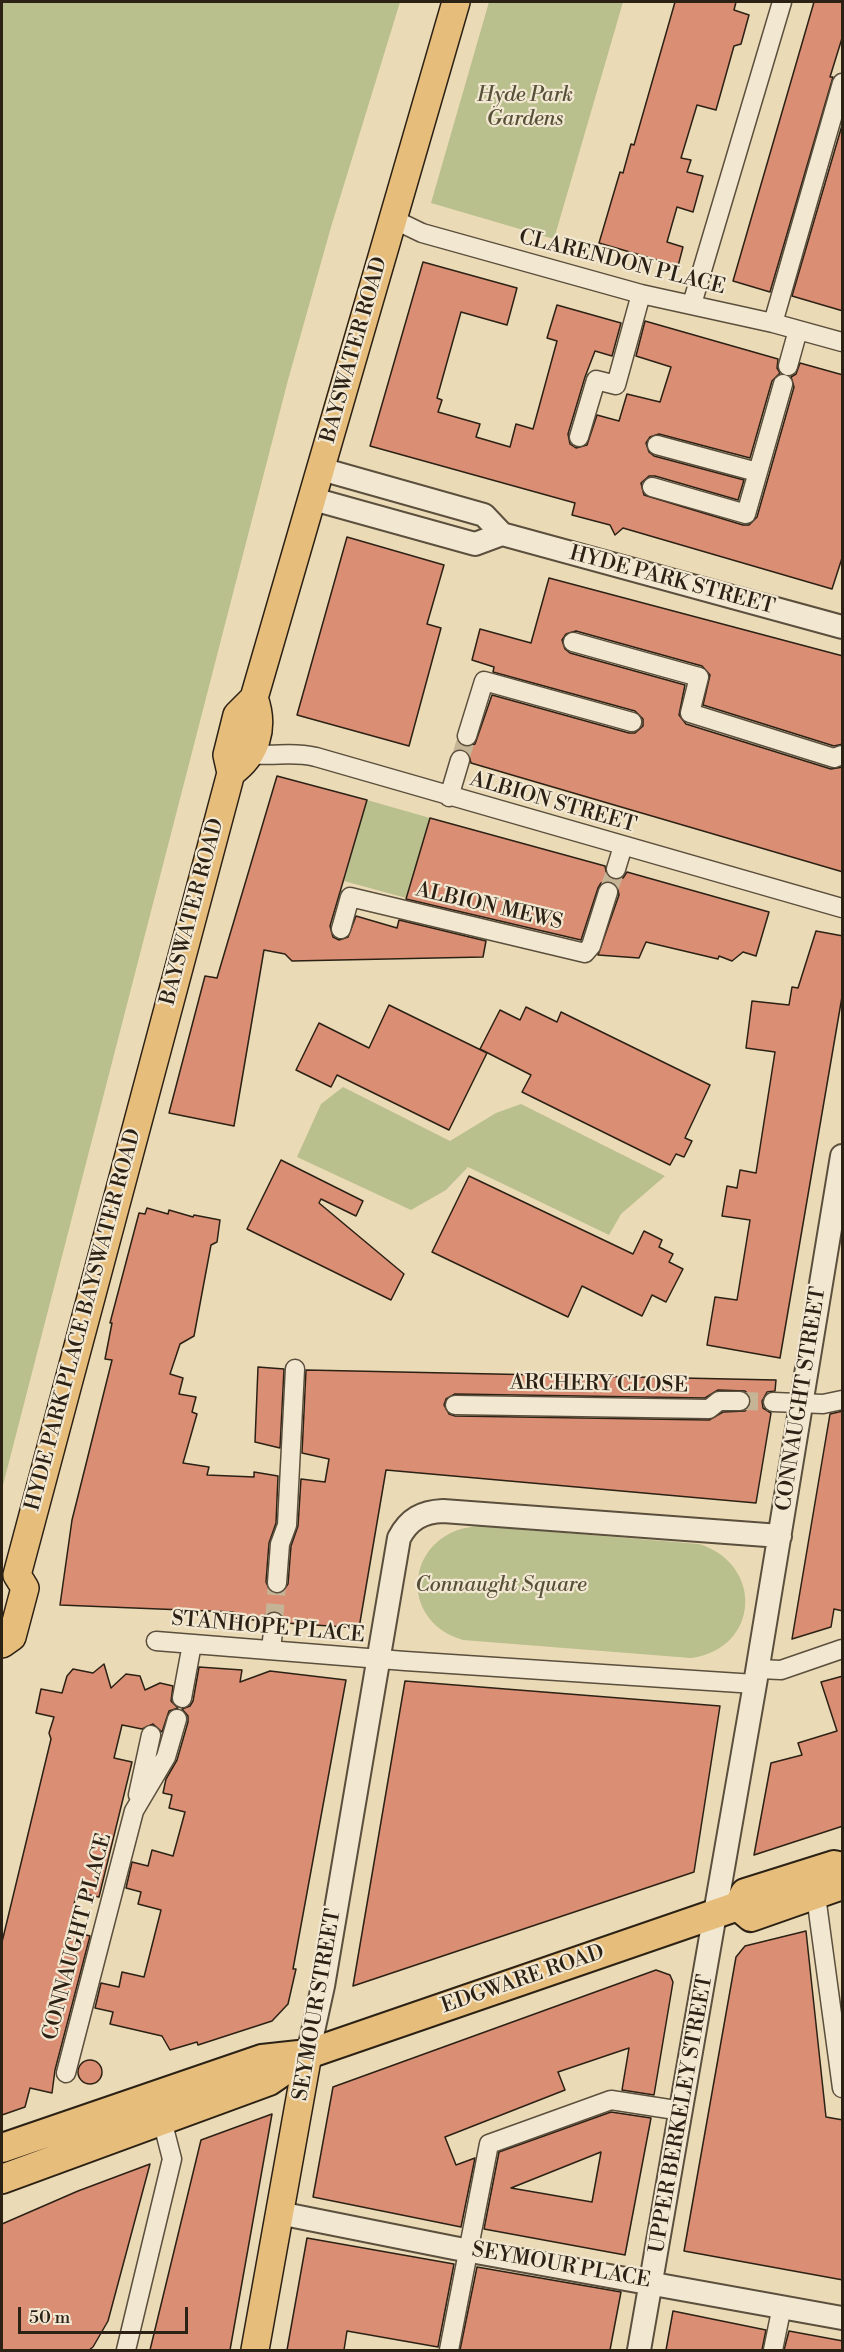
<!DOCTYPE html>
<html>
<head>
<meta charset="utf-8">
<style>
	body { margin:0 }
	#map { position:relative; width:844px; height:2352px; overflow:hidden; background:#ebdab6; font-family:"Libre Bodoni",serif }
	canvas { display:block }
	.frame { position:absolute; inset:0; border:3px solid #2b2115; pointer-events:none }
	.scale { position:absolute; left:18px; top:2307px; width:170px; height:27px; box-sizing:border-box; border:3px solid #2b2115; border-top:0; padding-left:8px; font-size:18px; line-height:21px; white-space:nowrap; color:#2b2115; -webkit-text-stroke:4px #f2e7d0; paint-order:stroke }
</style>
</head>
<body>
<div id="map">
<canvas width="844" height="2352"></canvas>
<div class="frame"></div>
<div class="scale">50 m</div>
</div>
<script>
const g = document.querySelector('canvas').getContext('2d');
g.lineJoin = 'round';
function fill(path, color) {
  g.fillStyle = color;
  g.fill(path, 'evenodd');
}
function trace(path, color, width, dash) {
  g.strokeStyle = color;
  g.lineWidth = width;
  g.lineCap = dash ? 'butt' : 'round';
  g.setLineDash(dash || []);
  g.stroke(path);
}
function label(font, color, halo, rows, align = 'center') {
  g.font = font + ' "Libre Bodoni",serif';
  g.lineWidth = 4.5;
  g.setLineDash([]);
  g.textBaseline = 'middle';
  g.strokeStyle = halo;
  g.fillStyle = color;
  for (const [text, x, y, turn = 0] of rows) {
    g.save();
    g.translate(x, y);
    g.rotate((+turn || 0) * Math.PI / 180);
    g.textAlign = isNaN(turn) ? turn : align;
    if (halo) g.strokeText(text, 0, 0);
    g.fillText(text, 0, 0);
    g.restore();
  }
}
fill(new Path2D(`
	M2,2H400L331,227L288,380L2,1489Z
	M489,2H623L554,239L431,203Z
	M367,800L430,818L406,898L344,881Z
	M343,1087L450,1141L496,1113L521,1104L665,1176L621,1214L609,1235L468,1167L446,1190L411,1210L297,1157L321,1104Z
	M481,1526L699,1544C764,1564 760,1649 691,1658L463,1640C393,1619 408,1528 481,1526Z`), '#b9bf8d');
const building = new Path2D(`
	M675,2H736L734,10L749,15L741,44L734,46L716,110L697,105L681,158L691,160L687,172L703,176L693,212L677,207L667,242L683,247L678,266L599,243L620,172L623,173L631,144L634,145Z
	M814,2H843V35L830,77H833L770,292L733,281Z
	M843,122V311L792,296Z
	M423,262L517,288L507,325L461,312L437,398L442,400L438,412L480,424L476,437L510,447L516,424L533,429L557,341L547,338L557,305L621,323L612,356L595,351L585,377L568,434L570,444L576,448L587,445L597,415L619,421L627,394L660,402L671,367L636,356L645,321L778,359L777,368L780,373L772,381L750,458L659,434L650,437L646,443L649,452L654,456L744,480L738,500L655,476H649L641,483L644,495L743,525H749L757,517L794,387L791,377L796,374L800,363L843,375V555L832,589L623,528L615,535L610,525L572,515L575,503L370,446Z
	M347,537L444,565L427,624L441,628L409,746L297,715Z
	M549,578L843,656V744L834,746L703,705L710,675L702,666L576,631L566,634L562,640L565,649L570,653L685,685L679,715L686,724L831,769L843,767V872L471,763L468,752L455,750L458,742L464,747L475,744L492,695L629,733H635L643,726V719L635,711L493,672L494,667L472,660L480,629L531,643Z
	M277,776L367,800L330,926L333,937L339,940L348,937L356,916L397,928L399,920L486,941L483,957L292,961L285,954L264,950L234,1126L169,1113L205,976L217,978Z
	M430,818L605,866L607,876L613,880L623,878L627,872L769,912L756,956L743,952L732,961L719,956L718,959L646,942L639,958L598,955L619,895L617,885L611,881L601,883L598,888L581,940L406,899Z
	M816,931L843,936V991L780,1358L707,1345L715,1297L737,1300L750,1220L722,1216L727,1186L737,1188L740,1170L756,1173L775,1052L746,1048L752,1001L789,1005L792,987L798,988Z
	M389,1005L487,1053L449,1130L337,1075L331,1087L296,1070L319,1023L369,1048Z
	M526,1007L557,1022L561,1012L710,1085L685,1138L692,1141L684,1157L676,1154L670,1165L522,1092L531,1075L480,1049L500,1010L520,1020Z
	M281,1160L363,1201L356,1216L321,1199L319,1203L404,1274L391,1300L247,1229Z
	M469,1176L633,1254L644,1231L662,1240L659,1247L673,1254L669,1262L683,1269L666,1302L652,1295L642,1316L582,1286L568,1317L432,1252Z
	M147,1208L168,1214L169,1210L193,1217L194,1215L220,1220L217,1242L211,1245L194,1336L180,1344L170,1374L183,1378L179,1394L196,1397L192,1412L197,1414L183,1463L209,1467L207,1475L254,1477V1472L278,1476L276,1523L269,1543L266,1582L271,1593H281L288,1584L291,1546L298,1526L301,1479L325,1482L329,1459L302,1453L306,1370L776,1380L775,1391L767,1392L762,1401L763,1408L771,1413L756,1503L386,1470L359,1628L285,1623L281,1613L275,1611L265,1615L263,1621L235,1618L233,1612L60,1605L72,1520L112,1360L105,1359L112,1323H110L139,1213L145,1214ZM718,1390L745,1391L750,1396V1406L745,1411L723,1412L709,1420L455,1416L449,1414L444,1405L446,1399L455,1394L705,1398Z
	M258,1367L284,1369L280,1448L255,1442Z
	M843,1411V1611L834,1609L831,1627L792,1639L830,1414Z
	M104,1664L111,1688L126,1674L140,1676L145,1690L160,1683L173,1686L171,1701L178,1708L169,1711L162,1732L153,1724L142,1729L122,1725L114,1758L132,1762L99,1897L77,1892L68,1930L90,1936L55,2070L52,2093L30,2088L25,2107L2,2115V1942L51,1739L49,1733L54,1717L36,1713L41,1689L62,1693L67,1676L73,1669L93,1673Z
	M199,1667L242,1670L240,1682L270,1671L346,1680L293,1969H296L288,2004L272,2021L198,2045L197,2042L170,2050L162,2036L110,2024L113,2012L95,2008L101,1983L119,1987L122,1972L144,1977L161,1910L138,1904L141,1892L126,1888L132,1862L148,1866L152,1850L173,1856L185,1812L169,1808L172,1795L163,1793L166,1779L177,1760L188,1722V1716L182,1709L190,1706L193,1701Z
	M843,1676V1826L754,1855L771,1763L802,1755L798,1743L837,1731L821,1682Z
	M405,1681L720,1706L694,1872L353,1986Z
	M806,1931L826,2117L843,2120V2280L684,2251L736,1957L745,1946Z
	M656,1970L670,1975L673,1982L654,2095L622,2090L629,2048L558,2072L565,2090L445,2137L456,2165L475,2158L461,2227L313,2197L333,2087Z
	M78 2072a12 12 0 1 1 24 0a12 12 0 1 1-24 0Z
	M611,2112L651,2118L625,2255L484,2229L499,2152ZM601,2152L592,2202L511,2188Z
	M272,2114L230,2350H150L201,2140Z
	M150,2164L108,2321L93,2347L89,2350H2V2224L78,2191Z
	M307,2238L454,2264L438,2347L347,2331L344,2350H287Z
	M477,2267L621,2292L610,2350H460Z
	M673,2311L766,2330L762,2350H666Z
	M789,2331L843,2341V2350H784Z`);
fill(building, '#da8e73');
trace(building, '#2b2115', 1.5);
trace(new Path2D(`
	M460,760L467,736
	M608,892L616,869
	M740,1401L773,1402
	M274,1622L277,1583`), '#c5b596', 18, [18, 9]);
const minor = new Path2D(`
	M393,219L422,233L641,294L773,323L842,342
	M692,304L782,2
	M773,323L842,83
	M788,366L798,330
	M579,437L596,380L616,385L641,294
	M657,445L757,472
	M652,487L746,514L783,384
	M573,642L699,677L690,713L834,758L842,755
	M467,736L484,681L632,722
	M251,754C277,757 290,751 316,757L842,908
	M449,797L460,760
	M616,869L623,846
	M341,929L350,897L585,953L591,946L608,892
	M773,1402L823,1404L842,1400
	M455,1405L709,1409L719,1401H740
	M277,1583L280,1544L287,1525L295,1369
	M156,1641L405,1661L755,1684
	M271,1650L274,1622
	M758,1669L781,1670L842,1649
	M182,1698L192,1644
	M138,1795L151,1735
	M816,1896L842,2088
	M66,2073L134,1811L166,1757L177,1719
	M126,2350L172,2159L162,2120
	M449,2350L489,2144L611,2100L682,2111
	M773,2350L782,2306`);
const tertiary = new Path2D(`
	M321,469L484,515L502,534L842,627
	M313,499L475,544L502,534
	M308,2054L323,1986L399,1538C409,1519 422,1512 443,1511L780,1536
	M279,2213L454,2248L842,2318
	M639,2350L755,1684L842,1156`);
const primary = new Path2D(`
	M231,773C256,755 265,728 254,698
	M2,1644L12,1637L25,1588L17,1575L231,773L227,755L237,715L254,698L456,2
	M255,2350L308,2054`);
const trunk = new Path2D(`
	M738,1906L751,1917L842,1885
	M2,2148L262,2059L308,2054L738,1906L745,1893L834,1865L842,1867
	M2,2179L269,2081L304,2057`);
trace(minor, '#5b4f3d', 21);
trace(tertiary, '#5b4f3d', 26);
trace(primary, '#2b2115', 30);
trace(trunk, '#2b2115', 32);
trace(minor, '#f2e7d0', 18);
trace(tertiary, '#f2e7d0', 22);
trace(primary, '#e6bd7b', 27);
trace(trunk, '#e6bd7b', 28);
label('italic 21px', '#565039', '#f2e7d0', [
	["Hyde Park",525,96],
	["Gardens",525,120],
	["Connaught Square",501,1586]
]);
label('21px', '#2b2115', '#f2e7d0', [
	["CLARENDON PLACE",622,263,14],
	["BAYSWATER ROAD",355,350,-74],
	["HYDE PARK STREET",672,581,15],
	["ALBION STREET",553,803,16],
	["ALBION MEWS",489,907,13],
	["BAYSWATER ROAD",193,912,-75],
	["HYDE PARK PLACE BAYSWATER ROAD",84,1320,-75],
	["ARCHERY CLOSE",599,1385,1],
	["CONNAUGHT STREET",802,1399,-81],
	["STANHOPE PLACE",268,1628,5],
	["CONNAUGHT PLACE",78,1937,-75],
	["EDGWARE ROAD",523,1980,-19],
	["SEYMOUR STREET",318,2005,-80],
	["UPPER BERKELEY STREET",682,2114,-80],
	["SEYMOUR PLACE",561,2266,10]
]);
</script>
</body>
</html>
